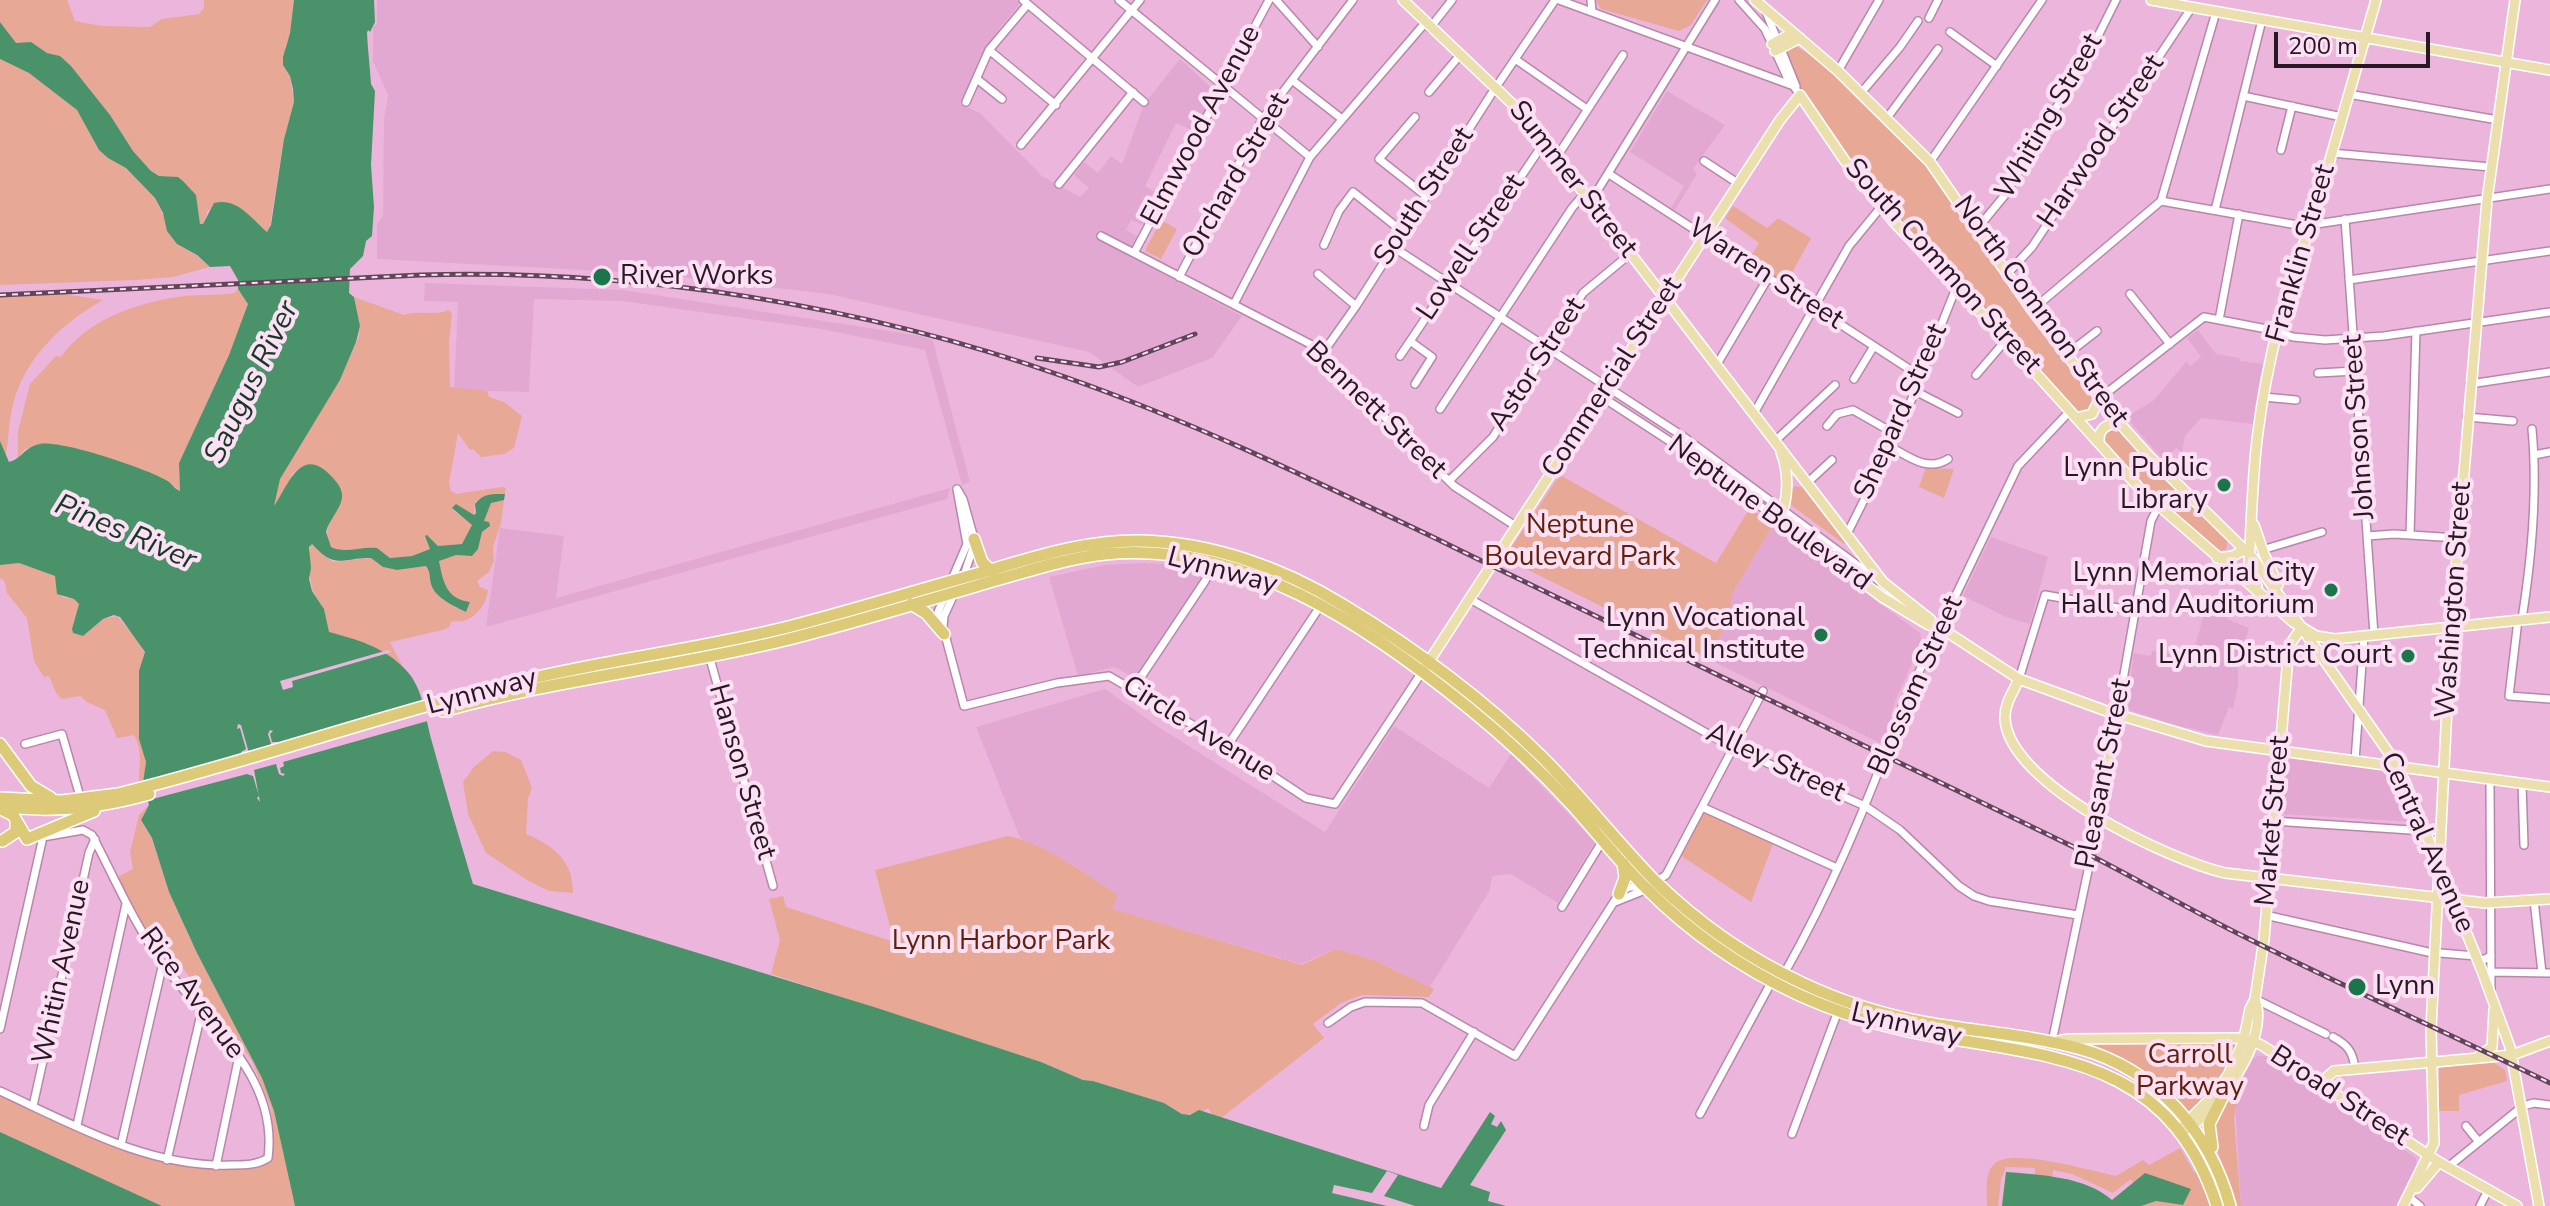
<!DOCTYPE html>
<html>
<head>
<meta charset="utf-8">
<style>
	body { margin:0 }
	#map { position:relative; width:2550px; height:1206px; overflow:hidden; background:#ecb6dc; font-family:"Nunito Sans",sans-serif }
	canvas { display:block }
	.scale { position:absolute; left:2274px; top:32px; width:156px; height:36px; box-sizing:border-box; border:4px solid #2a1725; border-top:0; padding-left:10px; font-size:24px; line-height:28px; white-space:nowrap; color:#2a1725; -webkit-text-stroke:6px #fce0f4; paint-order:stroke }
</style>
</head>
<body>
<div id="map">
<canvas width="2550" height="1206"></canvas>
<div class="scale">200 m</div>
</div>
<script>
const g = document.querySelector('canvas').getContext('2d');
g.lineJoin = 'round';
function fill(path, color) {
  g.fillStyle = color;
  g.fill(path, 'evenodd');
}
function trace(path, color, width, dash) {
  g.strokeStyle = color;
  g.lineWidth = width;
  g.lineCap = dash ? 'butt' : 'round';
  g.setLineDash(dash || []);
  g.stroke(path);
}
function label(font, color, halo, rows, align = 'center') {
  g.font = font + ' "Nunito Sans",sans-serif';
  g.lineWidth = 8;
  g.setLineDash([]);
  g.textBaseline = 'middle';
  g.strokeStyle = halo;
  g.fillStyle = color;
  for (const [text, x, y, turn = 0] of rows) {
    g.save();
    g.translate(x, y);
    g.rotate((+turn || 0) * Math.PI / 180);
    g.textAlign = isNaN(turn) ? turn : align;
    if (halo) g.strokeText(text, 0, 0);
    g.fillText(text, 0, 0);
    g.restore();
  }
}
fill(new Path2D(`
	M377,0H1017L1019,5L999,29L960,104L980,113L1042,176L1080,197L1089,188L1074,175L1084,162L1098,173L1111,156L1122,164L1144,104L1180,59L1215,91L1194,131L1176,123L1145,186L1162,196L1145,226L1131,220L1126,230L1139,237L1129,256L1242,316L1212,358L1138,387L1089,352L828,294L656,274L377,259V224L383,216L384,119L388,95L373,61V27L377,24Z
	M1667,91L1725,125L1693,169L1697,174L1675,210L1671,208L1684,186L1630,152Z
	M425,283L623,290L921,336L933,341L970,482L962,485L925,350L821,329L622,301L534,299L529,392L454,390L458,302L424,301Z
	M2198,330L2216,354L2239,358L2240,361L2265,364L2253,424L2201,418L2185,436L2182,452L2176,448L2164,461L2126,417L2153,401L2187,361L2190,366L2201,357L2187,338Z
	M950,488L947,499L486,627L500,528L564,536L556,598Z
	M1773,525L1920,633L1922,642L1895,701L1884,745L1708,659L1729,618L1732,594Z
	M1991,537L2048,557L2030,624L2006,617L1963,596Z
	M1144,563L1168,564L1198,571L1202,578L1141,672L1131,676L1114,667L1078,676L1049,577L1105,565Z
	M2206,606L2224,610L2227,619L2249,628L2238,669V687L2233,709L2229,707L2218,735L2175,725L2126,709L2134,653L2151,656L2152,651L2192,658Z
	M1105,689L1157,726L1325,832L1394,726L1489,788L1511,754L1595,842L1558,903L1511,874L1492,876L1490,890L1430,987L1374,960L1336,949L1301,964L1111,909L1118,896L1075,866L1020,838L976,727Z
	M2286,755L2392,769L2413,822L2282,814Z
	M2258,1056H2266L2318,1090L2320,1094L2334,1103L2340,1104L2416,1158L2417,1172L2396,1206H2241L2235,1102L2240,1083L2253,1059Z`), '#e3a8d2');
fill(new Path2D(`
	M0,0H67L75,21L102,26L150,27L162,19L199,14L204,8V0H294L290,33L285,47L294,102L284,139L269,232L264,231L244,211L208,210L203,224H200L196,195L183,181L179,178L159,176L151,171L133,151L110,115L71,66L60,56L47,53L31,42L16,44L13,41L0,22Z
	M1596,0H1707L1691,25L1679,31L1601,9Z
	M1796,46L1825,64L1927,164L2093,396V409L2078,414C1976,305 1852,193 1786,59L1789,48Z
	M0,59L29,73L77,110L99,150L126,168L155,198L177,244L196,255L210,267L173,277L137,280L0,285Z
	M1733,206L1767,228L1778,218L1811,238L1787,282L1769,273L1750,258L1759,243L1725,218Z
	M1161,220L1177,229L1161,259L1145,251Z
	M238,289L248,301L247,308L229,355L179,463L180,491L165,479L121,462L49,444L25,449L18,458V431L30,384L56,356L61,357C87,320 134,304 177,297C195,294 215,296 234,293Z
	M64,294L103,300C59,325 20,362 11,414C8,428 9,443 5,458L0,441V297Z
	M354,297L404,315C417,310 435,316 449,310L452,315L449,342L450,387L487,391L489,397L504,402L522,416L514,448L504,454L481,457L473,449L470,450L458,433L449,483L451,491L456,494L502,487L506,488L505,494C493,494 485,494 475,502L474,515L456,505L453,510L473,525L462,544L438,546L427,536L430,549L412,556L390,558L377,548L339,551L331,547C320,527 337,516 342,496C331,474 318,453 292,474L271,562L265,450L286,468L340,380L359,336L360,326Z
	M2110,429L2120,431L2154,468L2228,539L2226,550L2218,551L2151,495L2104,443V436Z
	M1926,468L1954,469L1944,498L1919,487Z
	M1560,475L1716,563L1750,508L1773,525L1732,594L1729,618L1708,659L1504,558Z
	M1795,486L1804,488L1846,543L1844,544L1791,505V491Z
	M502,499L504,500L501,523L493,547L494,561L489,572L477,581L480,587L488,590C486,608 470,625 452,621L449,627L443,630L390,642L405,671L329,635C327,627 326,618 324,610C322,604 317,599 314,593C309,584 308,554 311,544L333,562L371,558L383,567L397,570L426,566C431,573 429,577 431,584C435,598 454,607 466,612L470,603C446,598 442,581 439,560L456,555L472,556L478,549L482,532L489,528L484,521L491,503Z
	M19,563L55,576L57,587L62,597L74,599L79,604L72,629L73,633L83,636L103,619L117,616L138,641L147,657L145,801C143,795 140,787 139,781C139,765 143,751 134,735L117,738L105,710L87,702L80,696L62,699L56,693L49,676L44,677L34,661L27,618L7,593L5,582L0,578V565Z
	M493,751L505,752L521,760L532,788L528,799L526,834C555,846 573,861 573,893L549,891L527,880L486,853L468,814L463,782L474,767Z
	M149,805L141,821L152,838L169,892L197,953L262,1078L274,1111L295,1206H162L0,1132V1094L121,1148L162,1162L219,1169L264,1165L269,1161L274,1147L271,1108L252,1061L176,959L167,962L131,907L116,878L133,869L130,852L139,815Z
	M1705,808L1773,844L1751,902L1680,855Z
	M1008,836C1042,842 1089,876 1118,895L1112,909L1302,965L1336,949L1374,960L1434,989L1429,997L1362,995L1341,1003L1313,1024L1324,1038L1221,1118L1213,1116L1208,1108L1202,1112L1185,1115L1164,1103L1094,1081L1083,1080L1041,1062L771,974L780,940L769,899L783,896L786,907L894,942L875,870Z
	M2069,1042H2230L2235,1044L2237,1049L2214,1090L2189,1113L2171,1095Z
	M2493,1062L2505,1070L2507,1081L2459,1095V1111H2439V1068Z
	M2234,1089L2238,1091L2234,1120L2241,1206H2238C2232,1183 2209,1142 2214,1121C2216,1110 2228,1098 2234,1089Z
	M2180,1148L2194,1172L2197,1171L2212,1206H2115L2113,1199L2133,1183L2131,1179L2113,1193L2072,1174L2053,1170L2052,1179H2059L2002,1206L2006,1172L2035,1174V1168L2006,1167L2001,1180L1998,1206H1987C1987,1193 1984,1174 1994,1164C2011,1147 2092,1171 2116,1176L2143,1160L2149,1165Z`), '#e7a896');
fill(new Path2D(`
	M294,0H374L375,22L370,32L368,30L367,33C368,52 370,67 371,84L375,91L371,165L374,207L372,236L366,241L363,256L350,269L349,293L354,297L360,326L356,342L340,380L280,479L274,506C287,489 300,443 331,476C337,482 343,489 342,498C340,510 329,520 326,532L331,547C345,554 361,546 377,548L390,558L412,556L430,549L425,536L427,535L438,546L462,544L472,525L452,508L456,504L474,515L476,513L475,504C483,493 493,494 505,494L504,500L491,503L484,521L489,522L490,526L482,532L478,549L472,556L456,555L439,561C443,581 446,599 470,602L466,612C454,606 435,598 431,584C429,577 431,573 426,566L397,570L383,567L371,558C340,558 336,570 312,544L309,547L311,568L309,579L312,591L324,609L329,632C356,639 384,647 405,669C424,688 425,718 432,742C445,790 459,837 473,884L874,1007L1041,1062L1083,1080L1093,1081L1164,1103L1182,1114L1190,1115L1199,1110L1441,1188L1490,1112L1495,1116L1491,1124L1497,1127L1501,1121L1506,1130L1470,1185L1490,1192L1488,1201L1506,1206H295L274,1111L262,1078L197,953L169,892L152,838L141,820L149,805L143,783L146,762L139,739V671L145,652L120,617L114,615L103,619L83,636L73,633L72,629L79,604L74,599L57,594L55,576L19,563L0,565V441L9,462C22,459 24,447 40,444C62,440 144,468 166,480C172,483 173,488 180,491L179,463L229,355L248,304L238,289V280L230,266L210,267L197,255L177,244L167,231L163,213L155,198L126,168L108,158L99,150L77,110L29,73L0,59V22L16,43L31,42L47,53L60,56L71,66L110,115L133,151L151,171L159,176L178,177L183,181L196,195L200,224H203L214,203C237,197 251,218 267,232L271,225L284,139L294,102L293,89L290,76L283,65V57L290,33Z
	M0,1132L162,1206H0Z
	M2006,1172C2040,1175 2085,1176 2112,1200L2145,1173L2191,1189L2183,1205L2156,1201L2141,1206H2002Z`), '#4a936a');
fill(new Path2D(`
	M388,650L392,652L292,681L293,687L283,690L280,681Z
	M427,703L431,720L283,762L284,766L280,768L281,773L285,774L283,776L279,774L276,764L254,770L260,802L257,798L259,796L253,776L247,774L145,801L140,784L241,755V752L246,749L240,728L237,729L238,724L241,725L249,753L272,747L268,734L270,730L273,731L270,734L272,742H277L278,744Z
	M1387,1171L1398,1175L1384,1196L1415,1206H1387L1332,1193L1334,1185L1372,1193Z`), '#ecb6dc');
const minor = new Path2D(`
	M1023,0L1144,102
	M1119,0L1310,157
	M1276,0L1318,47
	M1559,0L1791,85
	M1591,0L1592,12
	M1739,0L1765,29L1787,77L1800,95
	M1766,12L1796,86
	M1929,18L1938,0
	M1430,28L1452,0
	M1950,32L1997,66
	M989,50L1056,105
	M1515,59L1587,109
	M1838,71L1879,0
	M977,79L1002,99
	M1292,80L1342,119
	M1429,92L1460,55
	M1861,93L1900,47L1918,21
	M2348,94L2498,120
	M2243,96L2342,117
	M966,102L989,50L1027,5
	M1415,117L1379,159L1426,196
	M1887,118L1938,49
	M1021,145L1140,0
	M2281,150L2292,106
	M2331,153L2491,167
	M1555,155L1560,152L1623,55
	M1704,161L1739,184
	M1930,162L2042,0
	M1609,174L1920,376
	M1059,184L1133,92
	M1591,201L1715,0
	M2161,201L2303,226L2550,189
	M2161,201L2216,12
	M2215,210L2262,20
	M2345,219L2374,635
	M1977,229L2005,195L2096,40L2116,0
	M1101,236L1312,345L1454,486L1517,527
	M1324,245L1339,211L1353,192L1403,232
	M1393,247L1684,437L1879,581
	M1134,253L1269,0
	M1318,274L1356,306
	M2007,274L2032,247L2192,7
	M1179,277L1263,118L1353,0
	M2349,280L2550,251
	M2130,294L2170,344
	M1234,304L1310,157L1425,23
	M2032,310L2161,201
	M2219,320L2239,214
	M1410,341L1432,357L1415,384
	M1322,354L1356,306L1492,93L1555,0
	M2066,355L2097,331
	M1400,356L1545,141
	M1716,366L1768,278
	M2318,373L2356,371
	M1976,375L2006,340
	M1854,379L1874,346
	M2470,384L2550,372
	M1915,391L1958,413
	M1602,397L1694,457L1779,520
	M2264,397L2296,400
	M2100,398L2204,317L2272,330L2293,337L2325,340L2384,336L2550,312
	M1440,409L1572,208L1585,193
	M1753,415L1849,246L1881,207
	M2467,417L2513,421
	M1827,426L1837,414L1853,410L1897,435
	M1774,442L1835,385
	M1891,447C1909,457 1928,472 1948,459
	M2534,455L2550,452
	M1449,481L1493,437L1583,293L1630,254
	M1806,484L1832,460
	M957,489L963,499L975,542L963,578
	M2410,535L2416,331
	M1846,536L1901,426L1956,288
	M2367,536L2394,534L2458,538
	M2262,550L2322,532
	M955,592L944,616L943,627L964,706L1057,683L1109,676L1222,742L1306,798L1335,804L1422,672
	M1470,599L1733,748L1865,806L1900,830L1959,886L1974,896L1989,901L2078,915
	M2522,619C2532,556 2538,493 2532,429
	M2518,620L2509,696L2550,699
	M939,623L938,612L967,544L957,489
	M709,655L773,886
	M2019,679L2045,595L2135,611
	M1133,689L1205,581L1214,563
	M2117,714L2151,521L2158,507
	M25,744L62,734L81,800
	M1228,745L1321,605
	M2355,761L2364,636
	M2490,780L2491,990
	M2522,784L2524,845
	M1702,807L1837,868
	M2273,821L2441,832
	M2534,900L2542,973
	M1615,902L1640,892L1666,875L1763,691
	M1562,907L1603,840
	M2265,915L2428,952L2476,956L2483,960L2491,956
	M2491,972L2550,973
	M1784,974C1832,889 1870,799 1902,707L2018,466L2070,411
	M2255,999L2326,1034
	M1328,1023L1351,1007L1365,1002L1422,1003L1515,1056L1619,894L1629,887H1643
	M0,1029L43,837
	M2333,1037C2348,1045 2353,1052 2355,1069
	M2052,1042L2099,818
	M0,1091C74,1125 149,1168 232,1165C245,1165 257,1165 268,1158C279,1075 206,1023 163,964C134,924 115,879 92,835L83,830L37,838
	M33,1106L89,853L95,839
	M1700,1114L1772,981
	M77,1125L126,904
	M1424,1126L1429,1105L1474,1032
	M2466,1126L2479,1142
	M1792,1134L1838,1011
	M121,1145L163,963
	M167,1160L202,1010
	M216,1166L239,1056
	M2448,1167L2523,1106L2534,1103L2550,1105
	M2409,1197L2420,1206
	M2480,1206L2488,1190`);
const major = new Path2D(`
	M1403,0L1524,115L1883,582L1931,620
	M1755,0L1838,71L1930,162L2032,310L2123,427L2149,456L2253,558L2391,756L2405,782L2482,971L2510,1047L2539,1206
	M2151,0L2550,70
	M1772,44L1793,33
	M1775,51L1800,38
	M2076,418L2092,414L2100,398
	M2099,443C2098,429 2107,421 2122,425
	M1781,452C1789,472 1789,500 1779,520L1882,597L1927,624L1950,634L2019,679L2109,712L2206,741L2550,787
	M2254,525L2264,554L2278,585
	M2217,558L2233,556L2247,548
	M2257,586L2250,573L2249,562C2252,519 2252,475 2258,432C2267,361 2286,289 2312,222L2376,0
	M1426,666L1780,120L1800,95L1845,161L1893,221L1996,329L2142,491L2293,622L2316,636L2335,639L2550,617
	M2019,679C2013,692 2004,705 2005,719C2009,785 2169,860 2225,873L2485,903L2550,899
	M2099,818L2117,714
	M2053,1042L2067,1039L2236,1038L2251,1040L2263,1046L2439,1162L2517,1206
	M2479,1056L2492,1047L2494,1010
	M2320,1083L2334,1071L2512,1055L2550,1041
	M2186,1130C2219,1109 2270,1040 2255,999
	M2180,1133L2184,1125L2212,1097L2228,1075L2243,1043L2250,1009L2255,999L2264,939L2288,657L2291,643L2302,627
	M2417,1188L2439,1162
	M2403,1206L2434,1143L2431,1029L2451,627L2487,200L2515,0`);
const highway = new Path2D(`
	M974,539L982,562L990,570
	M911,604L926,613L944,634
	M443,711C553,680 669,668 781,641C853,623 925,601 996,580C1032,570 1068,558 1105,554C1243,540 1368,626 1470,709C1507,739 1541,771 1573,806C1598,834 1621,864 1648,890C1691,933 1742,968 1797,994C1837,1012 1879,1026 1923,1034C2052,1057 2169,1057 2217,1206
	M0,744L31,786L51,798
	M0,798L62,801L118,794C258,759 394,711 533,678C619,658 706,648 792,626C857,609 922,589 987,571C1038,556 1087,540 1140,541C1210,542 1283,568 1343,605C1414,648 1483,699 1542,757C1582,797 1616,841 1655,881C1698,923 1748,958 1802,983C1842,1002 1884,1015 1927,1023C1978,1032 2031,1035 2081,1049C2156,1070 2210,1132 2230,1206
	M0,806C50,813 100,808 149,794
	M1,809L13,815L27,839L94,811
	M2,841L16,832V820
	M1619,894L1625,878L1623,863
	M2212,1147L2209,1124L2224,1094`);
trace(minor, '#b986ab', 10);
trace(major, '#fff', 12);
trace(highway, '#fff', 14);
trace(minor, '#fff', 7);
trace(major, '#ebdfae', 9);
trace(highway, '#ddca78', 11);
const rail = new Path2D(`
	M0,295L421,275C639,269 863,305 1068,378C1196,423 1317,482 1439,540C1532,586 1626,630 1720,676C1841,735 1963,793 2084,852C2139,880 2192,911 2247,938C2347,988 2450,1034 2550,1083
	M1037,358L1099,367L1122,362L1195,334`);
trace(rail, '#62455a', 5);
trace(rail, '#fce0f4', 2, [6]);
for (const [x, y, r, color] of [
	[602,277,10,"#1b754a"],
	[2224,485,8,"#1b754a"],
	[2331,590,8,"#1b754a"],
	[1821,635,8,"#1b754a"],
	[2408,656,8,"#1b754a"],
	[2357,987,10,"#1b754a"]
]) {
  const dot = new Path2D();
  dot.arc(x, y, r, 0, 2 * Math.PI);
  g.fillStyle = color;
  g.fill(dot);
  trace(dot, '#fce0f4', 3);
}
label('28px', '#2a1725', '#fce0f4', [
	["Whiting Street",2050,117,-60],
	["Elmwood Avenue",1202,126,-62],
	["Harwood Street",2102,142,-56],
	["Orchard Street",1237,176,-60],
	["Summer Street",1572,180,52],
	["South Street",1425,197,-57],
	["Lowell Street",1472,248,-56],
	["Franklin Street",2302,254,-74],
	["South Common Street",1942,267,48],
	["Warren Street",1765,275,33],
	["North Common Street",2040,312,54],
	["Astor Street",1538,365,-57],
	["Commercial Street",1613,378,-57],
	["Bennett Street",1375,411,44],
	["Shepard Street",1902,412,-66],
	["Johnson Street",2360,427,-94],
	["Neptune Boulevard",1769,514,36],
	["Lynnway",1222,572,15],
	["Washington Street",2455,600,-86],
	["Blossom Street",1917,686,-66],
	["Lynnway",482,693,-15],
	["Circle Avenue",1198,730,32],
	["Alley Street",1775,764,25],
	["Hanson Street",741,772,74],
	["Pleasant Street",2105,774,-79],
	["Market Street",2274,821,-85],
	["Central Avenue",2426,843,66],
	["Whitin Avenue",63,972,-78],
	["Rice Avenue",191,994,53],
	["Lynnway",1906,1026,13],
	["Broad Street",2339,1097,33]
]);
label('28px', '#2a1725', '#fce0f4', [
	["River Works",620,277,"left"],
	["Lynn Public",2208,469],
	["Library",2208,501],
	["Lynn Memorial City",2315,574],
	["Hall and Auditorium",2315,606],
	["Lynn Vocational",1805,619],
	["Technical Institute",1805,651],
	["Lynn District Court",2392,656],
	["Lynn",2375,987,"left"]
], 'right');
label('28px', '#621f09', '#fce0f4', [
	["Neptune",1580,526],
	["Boulevard Park",1580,558],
	["Lynn Harbor Park",1001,942],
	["Carroll",2190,1056],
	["Parkway",2190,1088]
]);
label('italic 30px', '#173826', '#fce0f4', [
	["Saugus River",253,383,-64],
	["Pines River",125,534,23]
]);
</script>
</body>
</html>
